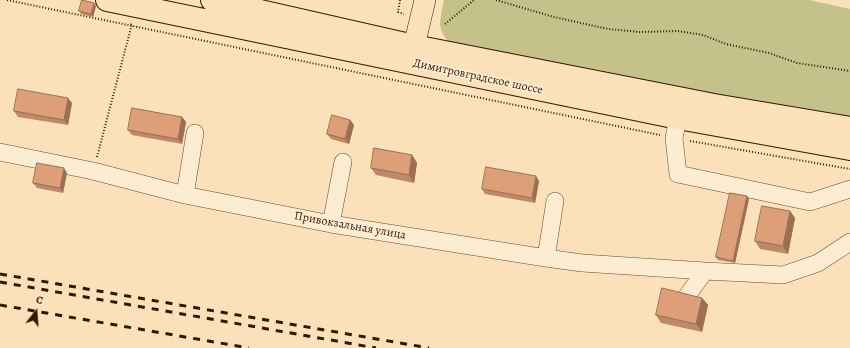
<!DOCTYPE html>
<html>
<head>
<meta charset="utf-8">
<style>
	body { margin:0 }
	#map { position:relative; width:850px; height:348px; overflow:hidden; background:#fbe1b9; font-family:Alegreya,serif }
	canvas { display:block }
	.north { position:absolute; left:16px; top:292px; width:40px; height:40px; -webkit-text-stroke:3px #fcecd2; paint-order:stroke; rotate:17deg; font-size:11px; font-weight:700; line-height:16px; text-align:center; color:#331702 }
	.north::after { content:''; display:block; margin:auto; width:14px; height:18px; background:#331702; clip-path:polygon(50% 0,100% 100%,50% 72%,0 100%) }
</style>
</head>
<body>
<div id="map">
<canvas width="850" height="348"></canvas>
<div class="north">С</div>
</div>
<script>
const g = document.querySelector('canvas').getContext('2d');
g.lineJoin = 'round';
function fill(path, color) {
  g.fillStyle = color;
  g.fill(path, 'evenodd');
}
function trace(path, color, width, dash) {
  g.strokeStyle = color;
  g.lineWidth = width;
  g.lineCap = dash ? 'butt' : 'round';
  g.setLineDash(dash || []);
  g.stroke(path);
}
function label(font, color, halo, rows, align = 'center') {
  g.font = font + ' Alegreya,serif';
  g.lineWidth = 3.5;
  g.setLineDash([]);
  g.textBaseline = 'middle';
  g.strokeStyle = halo;
  g.fillStyle = color;
  for (const [text, x, y, turn = 0] of rows) {
    g.save();
    g.translate(x, y);
    g.rotate((+turn || 0) * Math.PI / 180);
    g.textAlign = isNaN(turn) ? turn : align;
    if (halo) g.strokeText(text, 0, 0);
    g.fillText(text, 0, 0);
    g.restore();
  }
}
fill(new Path2D(`
	M444,0H809L850,9V120L453,46C435,29 440,22 444,0Z`), '#c5c18a');
const minor = new Path2D(`
	M678,118L674,138L678,174L810,202L850,189
	M0,152L93,171L185,195L331,224L546,258L582,263L705,271
	M185,195L195,133
	M331,224L343,162
	M546,258L555,201
	M687,296L705,271L783,275L818,263L850,242`);
const major = new Path2D(`
	M414,46L425,0`);
const highway = new Path2D(`
	M107,0L678,118L850,149
	M212,0L414,46L714,105L850,128`);
trace(minor, '#654a30', 18);
trace(major, '#331702', 22);
trace(highway, '#331702', 24);
trace(new Path2D(`
	M7,0L660,135
	M400,0L398,12L404,14
	M496,0L554,17L608,29L640,32L678,31L703,35L726,44L769,53L797,63L850,71
	M445,24L474,0
	M690,141L850,169
	M97,157L132,24L129,25`), '#331702', 2, [1, 2]);
trace(minor, '#fcecd2', 17);
trace(major, '#fbe1b9', 21);
trace(highway, '#fbe1b9', 22);
trace(new Path2D(`
	M0,274L429,348
	M0,282L376,348
	M0,305L249,348`), '#331702', 3, [7, 7]);
fill(new Path2D(`
	M96,6L93,17L81,14L79,11Z
	M72,103L68,125L18,117L14,111Z
	M182,117L186,122L182,144L132,135L128,130Z
	M350,120L354,125L349,144L331,139L327,134Z
	M412,155L417,163L414,183L376,175L371,168Z
	M67,173L63,193L37,188L33,183Z
	M536,176L539,181L535,203L485,194L482,189Z
	M747,196L749,199L735,263L718,260L716,257Z
	M790,211L795,218L788,254L760,249L755,241Z
	M702,298L708,305L702,332L661,323L656,315Z`), '#bd8967');
fill(new Path2D(`
	M94,3L96,6L93,17L91,14Z
	M68,98L72,103L68,125L64,120Z
	M182,117L186,122L182,144L178,139Z
	M350,120L354,125L349,144L345,139Z
	M412,155L417,163L414,183L409,175Z
	M64,168L67,173L63,193L60,188Z
	M536,176L539,181L535,203L532,198Z
	M747,196L749,199L735,263L733,261Z
	M790,211L795,218L788,254L783,246Z
	M702,298L708,305L702,332L696,324Z`), '#9a6f54');
const building = new Path2D(`
	M82,0L94,3L91,14L79,11Z
	M18,89L68,98L64,120L14,111Z
	M132,108L182,117L178,139L128,130Z
	M332,115L350,120L345,139L327,134Z
	M374,148L412,155L409,175L371,168Z
	M37,163L64,168L60,188L33,183Z
	M486,167L536,176L532,198L482,189Z
	M730,193L747,196L733,261L716,257Z
	M762,206L790,211L783,246L755,241Z
	M662,288L702,298L696,324L656,315Z`);
fill(building, '#dc9f78');
trace(building, '#9a6f54', 1);
label('12px', '#331702', '#fcecd2', [
	["Димитровградское шоссе",478,77,12],
	["Привокзальная улица",350,226,10]
]);
</script>
</body>
</html>
